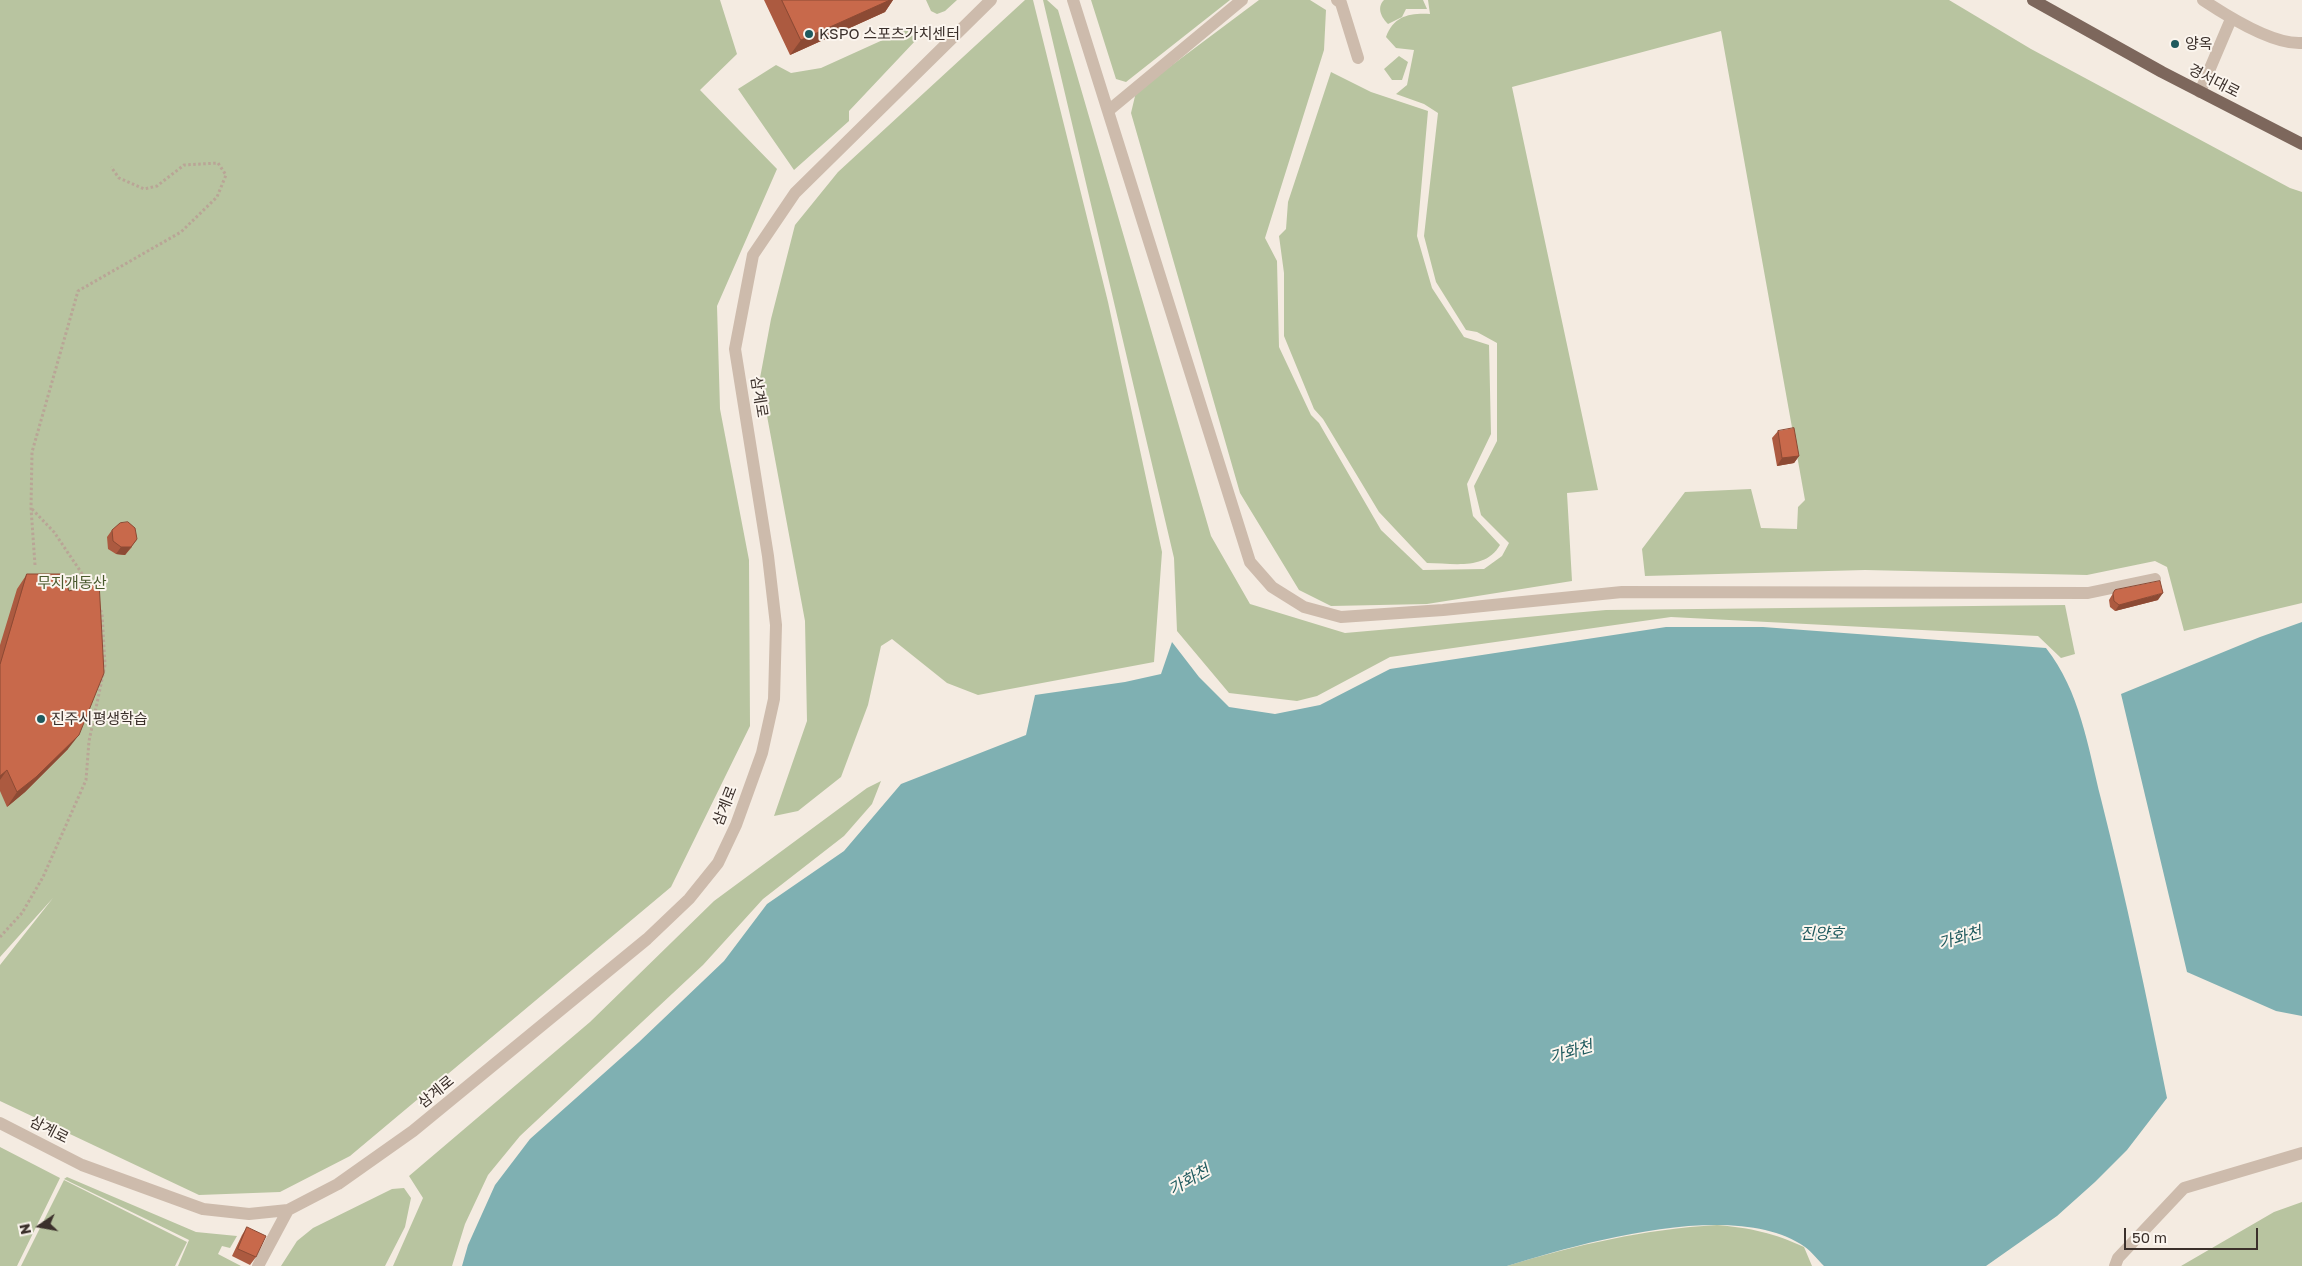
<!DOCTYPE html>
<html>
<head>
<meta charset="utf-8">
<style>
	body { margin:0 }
	#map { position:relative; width:2302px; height:1266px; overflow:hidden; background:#f4ebe1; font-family:"Golos Text",sans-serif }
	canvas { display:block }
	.north { position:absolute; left:15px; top:1201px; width:50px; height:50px; -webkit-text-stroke:4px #fbf5ee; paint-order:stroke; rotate:258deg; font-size:14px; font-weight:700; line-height:20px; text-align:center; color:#3b302b }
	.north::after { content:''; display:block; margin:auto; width:18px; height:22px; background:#3b302b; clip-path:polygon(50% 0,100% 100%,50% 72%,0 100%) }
	.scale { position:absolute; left:2124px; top:1228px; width:134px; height:22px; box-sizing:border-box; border:2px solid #3b302b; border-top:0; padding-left:6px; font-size:15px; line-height:18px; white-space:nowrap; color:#3b302b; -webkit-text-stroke:4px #fbf5ee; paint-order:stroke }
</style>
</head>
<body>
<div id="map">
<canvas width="2302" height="1266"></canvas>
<div class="north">N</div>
<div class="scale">50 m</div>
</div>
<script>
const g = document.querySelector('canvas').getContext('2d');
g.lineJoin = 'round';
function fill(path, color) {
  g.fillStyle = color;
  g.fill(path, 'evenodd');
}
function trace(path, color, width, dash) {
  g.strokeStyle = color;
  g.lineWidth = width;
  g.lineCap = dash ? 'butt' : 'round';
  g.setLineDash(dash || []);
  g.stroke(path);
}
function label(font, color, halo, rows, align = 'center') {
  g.font = font + ' "Golos Text","Noto Sans KR",sans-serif';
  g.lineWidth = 4;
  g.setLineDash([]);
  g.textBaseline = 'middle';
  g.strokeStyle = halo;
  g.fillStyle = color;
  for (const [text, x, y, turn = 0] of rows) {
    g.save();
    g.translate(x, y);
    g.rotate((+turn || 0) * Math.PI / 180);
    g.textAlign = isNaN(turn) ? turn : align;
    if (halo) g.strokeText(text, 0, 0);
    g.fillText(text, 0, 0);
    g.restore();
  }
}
fill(new Path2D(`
	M0,0H720L737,54L700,90L777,169L717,306L720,409L749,560L750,726L671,887L350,1156L280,1192L199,1195L0,1101V965L53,898L0,957Z
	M926,0H957L945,11L937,14L931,11Z
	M1025,0H1033L1108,302L1162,552L1154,662L978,695L947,683L892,639L881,646L868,705L841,777L798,811L774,816L807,721L805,621L760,378L771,319L795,225L838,172Z
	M1043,0H1047L1058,10L1211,536L1250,604L1345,633L1606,610L2065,605L2075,654L2061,658L2038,636L1671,617L1390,657L1317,696L1297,701L1229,693L1177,631L1174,558Z
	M1091,0H1230L1126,82L1116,79Z
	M1259,0H1310L1326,10L1324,50L1265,238L1277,261L1279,347L1311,415L1319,423L1381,530L1423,570L1484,569L1502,556L1509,543L1481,515L1474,486L1497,441V343L1477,332L1466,330L1436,282L1424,236L1438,113L1424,104L1396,94L1407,85L1414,50L1396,48L1386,37C1394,16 1409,13 1430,14L1428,0H1949L2031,49L2290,188L2302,192V603L2184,631L2167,567L2155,561L2087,575L1865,570L1645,576L1642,549L1685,492L1751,489L1761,528L1797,529L1798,507L1805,500L1721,31L1512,87L1598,490L1567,493L1572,581L1427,604L1331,606L1299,590L1240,493L1131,113L1136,92Z
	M1384,0H1423L1427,9H1406L1402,17L1388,24C1382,18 1376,8 1384,0Z
	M907,29L916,40L849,111V121L794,170L738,89L776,65L791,73L821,68Z
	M1399,56L1408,62L1402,80H1392L1384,69Z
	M1331,72L1371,92L1428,111L1417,236L1432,288L1464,337L1489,345L1491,434L1467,484L1473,516L1500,545C1485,571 1452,563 1427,563L1379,512L1323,419L1314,409L1284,336V273L1279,236L1286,229L1288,202Z
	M881,781L872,804L844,836L763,899L703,965L520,1136L488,1175L465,1224L452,1266H393L423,1198L409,1176L590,1022L714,901L867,788Z
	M0,1147L60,1178L17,1266H0Z
	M67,1177L196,1232L237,1236L230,1248L222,1246L218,1254L241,1266H178L189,1240L64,1179Z
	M64,1180L187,1242L175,1266H21Z
	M404,1188L411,1198L405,1227L385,1266H281L297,1241L313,1228L392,1189Z
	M2302,1202V1266H2181L2274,1212Z
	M1717,1225C1751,1228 1774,1233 1804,1247L1812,1266H1507C1576,1245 1645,1229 1717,1225Z`), '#b8c4a0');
fill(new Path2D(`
	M2302,622V1016L2276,1011L2187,972L2121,694L2260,637Z
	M1666,627H1763L2046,648C2080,691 2088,747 2101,799C2126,898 2147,998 2167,1098L2127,1150L2095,1182L2057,1216L1986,1266H1824C1818,1260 1812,1252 1805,1247C1736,1198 1582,1243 1507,1266H462L468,1245L495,1185L530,1139L639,1042L724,961L767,904L844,851L901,784L1026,735L1035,695L1125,682L1161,674L1172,642L1199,677L1229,707L1275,714L1320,705L1390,669Z`), '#7fb0b2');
trace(new Path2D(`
	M32,509L54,532L91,587
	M35,565L31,508L32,452L78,291L181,232L217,197L226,175L218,163L184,165L157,186L144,189L119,178L111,167
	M0,937L22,913L43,877L86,780L89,741L105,665L102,613L99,607`), '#b9a596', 3, [2.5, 2.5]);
trace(new Path2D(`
	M1073,0L1250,562L1272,587L1304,607L1341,617L1443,610L1622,592L2088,593L2155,579
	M1337,0L1341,3L1358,58
	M2203,0C2227,16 2274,45 2302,43
	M2200,92L2231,19
	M1108,111L1242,0
	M0,1123L82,1165L203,1209L249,1214L288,1210L338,1184L413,1131L647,939L689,899L718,863L736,825L762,753L774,699L776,625L768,556L735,349L753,255L795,193L991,0
	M258,1266L288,1210
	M2115,1266L2118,1258L2184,1188L2302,1153`), '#cdbbac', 12);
trace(new Path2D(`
	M2033,0L2162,72L2302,144`), '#7d675c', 12);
fill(new Path2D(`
	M764,0H893L885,12L790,55Z
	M1778,431L1799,456L1794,463L1777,466L1772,438Z
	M112,530L132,547L125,555L116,554L108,549L107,537Z
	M27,574L68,749L25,792L7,807L0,791V645L17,589Z
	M2115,590L2158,600L2115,611L2110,607L2109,600Z
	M247,1227L256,1257L250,1265L232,1256L242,1235Z`), '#ac5a40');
fill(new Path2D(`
	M890,0H893L885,12L790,55L801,40Z
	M1799,456L1794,463L1777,466L1782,458Z
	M137,539L125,555L116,554L121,547Z
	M2163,593L2158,600L2115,611L2119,605Z
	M79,735L68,749L25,792L7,807L17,792Z
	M7,770L0,780V776Z`), '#8c4a34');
const building = new Path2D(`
	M782,0H890L801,40Z
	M1794,428L1799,456L1782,458L1778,431Z
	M128,522L135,528L137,539L131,547H121L113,541L112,530L120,523Z
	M27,574H64L69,591L99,582L104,673L79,735L36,777L17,792L7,770L0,776V665Z
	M2160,581L2163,593L2119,605L2114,601L2113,593L2115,590Z
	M247,1227L266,1236L256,1257L238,1249Z`);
fill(building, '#c8694b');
trace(building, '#8c4a34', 1);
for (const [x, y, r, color] of [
	[809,34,5,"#1f5a5e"],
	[2175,44,5,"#1f5a5e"],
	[41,719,5,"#1f5a5e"]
]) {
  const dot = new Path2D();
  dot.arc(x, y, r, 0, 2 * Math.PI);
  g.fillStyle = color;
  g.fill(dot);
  trace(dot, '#fbf5ee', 2);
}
label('15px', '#3b302b', '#fbf5ee', [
	["KSPO 스포츠가치센터",819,34],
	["양옥",2185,44],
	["진주시평생학습",51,719]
], 'left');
label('15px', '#3b302b', '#fbf5ee', [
	["경서대로",2214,81,27],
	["삼계로",759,397,81],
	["삼계로",725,806,-69],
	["삼계로",436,1092,-39],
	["삼계로",49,1130,27]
]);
label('15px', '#4a5a2e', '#fbf5ee', [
	["무지개동산",72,583]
]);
label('italic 16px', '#1f5a5e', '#fbf5ee', [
	["진양호",1822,934],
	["가화천",1960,938,-16],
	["가화천",1571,1052,-16],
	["가화천",1189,1180,-30]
]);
</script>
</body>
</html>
